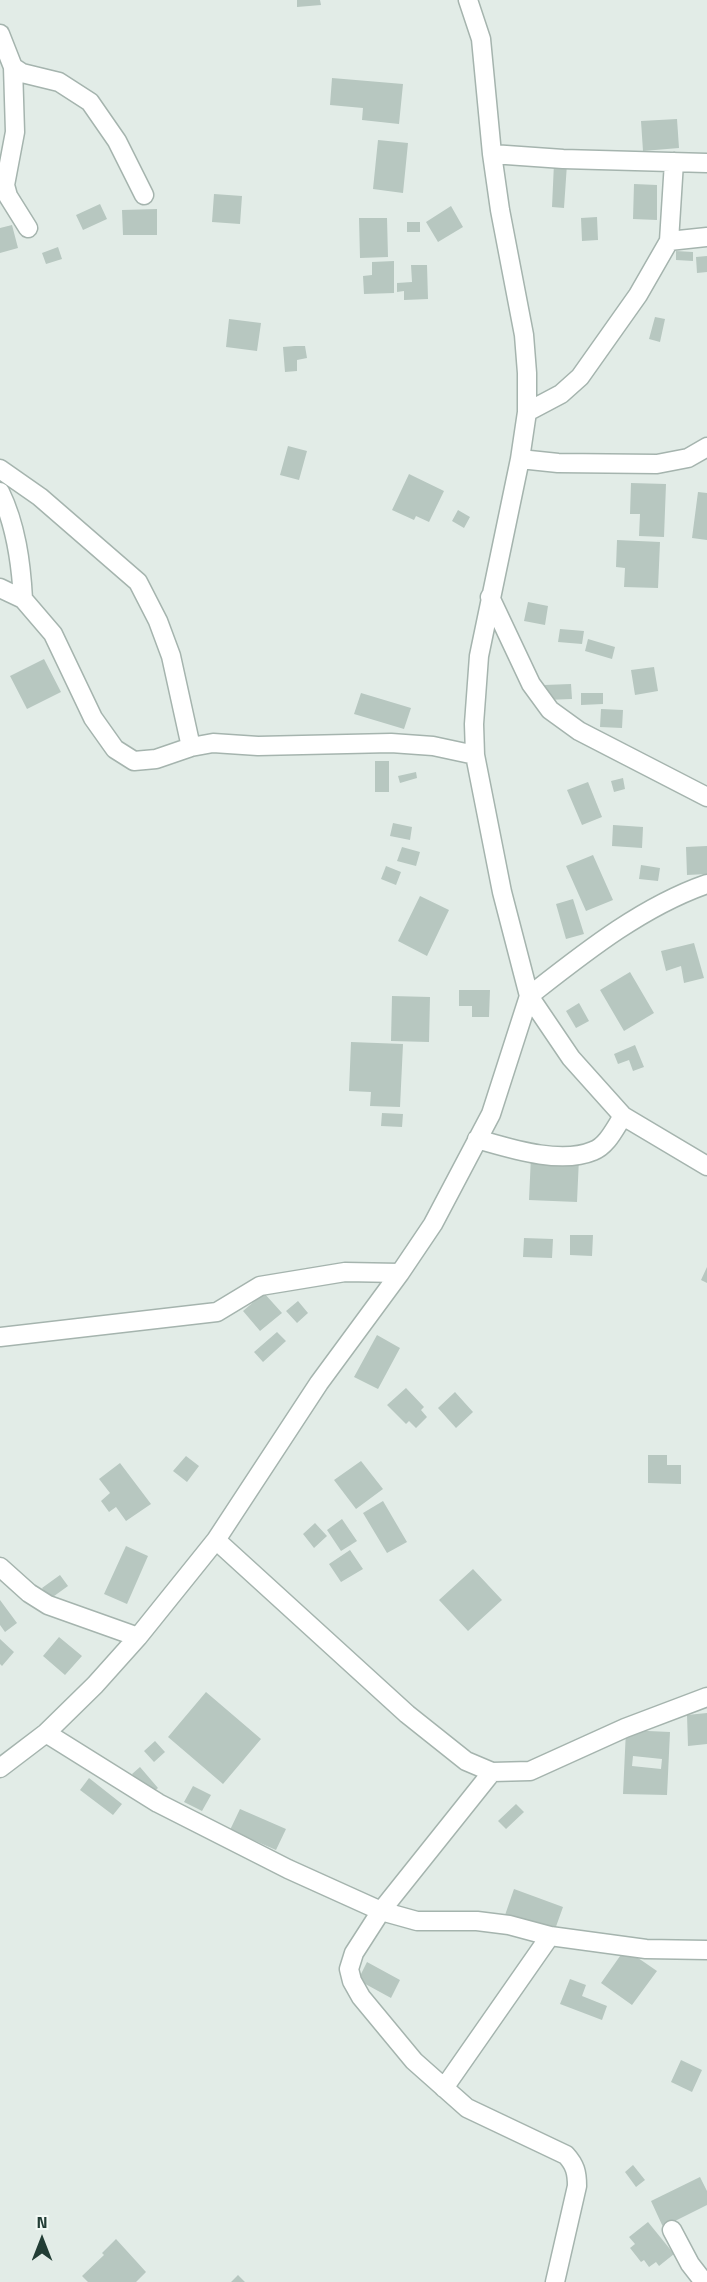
<!DOCTYPE html>
<html>
<head>
<meta charset="utf-8">
<style>
	body { margin:0 }
	#map { position:relative; width:707px; height:2282px; overflow:hidden; background:#e2ece7; font-family:"Titillium Web",sans-serif }
	canvas { display:block }
	.north { position:absolute; left:12px; top:2210px; width:60px; height:60px; -webkit-text-stroke:4px #f2f9f5; paint-order:stroke; rotate:0deg; font-size:16px; font-weight:700; line-height:24px; text-align:center; color:#223d35 }
	.north::after { content:''; display:block; margin:auto; width:21px; height:27px; background:#223d35; clip-path:polygon(50% 0,100% 100%,50% 72%,0 100%) }
</style>
</head>
<body>
<div id="map">
<canvas width="707" height="2282"></canvas>
<div class="north">N</div>
</div>
<script>
const g = document.querySelector('canvas').getContext('2d');
g.lineJoin = 'round';
function fill(path, color) {
  g.fillStyle = color;
  g.fill(path, 'evenodd');
}
function trace(path, color, width, dash) {
  g.strokeStyle = color;
  g.lineWidth = width;
  g.lineCap = dash ? 'butt' : 'round';
  g.setLineDash(dash || []);
  g.stroke(path);
}
fill(new Path2D(`
	M297,0H320L321,5L297,7Z
	M332,78L403,84L399,124L362,120L363,108L330,105Z
	M677,119L679,148L643,151L641,121Z
	M378,140L408,143L403,193L373,189Z
	M554,163L567,164L564,208L552,207Z
	M634,184L657,185V220L633,219Z
	M214,194L242,196L240,224L212,222Z
	M100,204L107,219L83,230L76,215Z
	M451,206L463,227L438,242L426,222Z
	M157,209V235H123L122,210Z
	M597,217L598,240L582,241L581,218Z
	M359,218H387L388,257L360,258Z
	M407,222H420V232H407Z
	M12,225L18,248L0,253V228Z
	M58,247L62,259L46,264L42,253Z
	M676,251L693,252V261L676,260Z
	M707,256V272L697,273L696,257Z
	M394,261V293L364,294L363,276L372,275V262Z
	M411,265H427L428,299L404,300V291L397,292V283L412,282Z
	M655,317L665,319L660,342L649,339Z
	M229,319L261,323L257,351L226,347Z
	M295,346H305L307,358L297,360V371L285,372L283,347Z
	M288,446L307,451L299,480L280,475Z
	M409,474L444,491L429,522L416,516L414,520L392,510Z
	M631,483L666,484L664,537L639,536L640,514H630Z
	M698,492L707,493V540L692,538Z
	M458,510L470,517L464,528L452,521Z
	M617,540L660,542L658,588L624,587L625,568L616,567Z
	M528,602L548,606L545,625L524,621Z
	M560,629L584,631L582,644L558,642Z
	M588,639L615,647L612,659L585,651Z
	M44,659L61,692L27,709L10,676Z
	M654,667L658,691L635,695L631,670Z
	M571,684L572,699L545,700L544,685Z
	M361,693L411,708L404,729L354,714Z
	M581,693H603V704L581,705Z
	M601,709L623,710L622,728L600,727Z
	M375,761H389V792H375Z
	M416,772L417,778L400,783L398,776Z
	M623,778L625,789L614,792L611,781Z
	M588,782L602,817L582,825L567,790Z
	M393,823L412,827L410,840L390,836Z
	M613,825L643,827L642,848L612,846Z
	M707,846V874L687,875L686,847Z
	M402,847L420,852L416,866L397,861Z
	M593,855L613,900L586,911L566,866Z
	M641,865L660,868L658,881L639,879Z
	M386,866L401,872L396,885L381,879Z
	M420,896L449,910L427,956L398,941Z
	M573,899L584,934L566,939L556,904Z
	M694,943L704,978L684,983L681,966L666,971L661,951Z
	M630,972L654,1013L624,1031L600,990Z
	M459,990H490L489,1017H472V1006H459Z
	M392,996L430,997L429,1042L391,1041Z
	M579,1003L589,1021L576,1028L566,1011Z
	M351,1042L403,1044L400,1107L370,1106L371,1092L349,1091Z
	M635,1045L644,1067L633,1071L629,1060L618,1064L614,1054Z
	M382,1113L403,1114L402,1127L381,1126Z
	M531,1156L579,1158L577,1202L529,1200Z
	M570,1235H593L592,1256L570,1255Z
	M524,1238L553,1239L552,1258L523,1257Z
	M707,1267V1283L701,1280Z
	M264,1293L282,1313L260,1331L243,1311Z
	M298,1301L308,1313L297,1323L286,1311Z
	M277,1332L286,1341L263,1362L254,1352Z
	M377,1335L400,1348L378,1389L354,1377Z
	M406,1388L424,1407L421,1410L427,1417L416,1428L409,1421L406,1424L387,1405Z
	M455,1392L473,1412L456,1428L438,1408Z
	M648,1455H667V1465H681V1484L648,1483Z
	M186,1456L199,1466L187,1482L173,1471Z
	M361,1461L383,1489L356,1509L334,1480Z
	M120,1463L151,1504L126,1521L116,1507L109,1512L101,1501L110,1493L99,1479Z
	M383,1501L407,1542L387,1553L363,1513Z
	M342,1519L357,1541L341,1551L327,1530Z
	M315,1523L327,1536L314,1548L303,1534Z
	M126,1546L148,1556L127,1604L104,1594Z
	M350,1550L363,1569L341,1582L329,1564Z
	M473,1569L502,1600L468,1631L439,1600Z
	M60,1575L68,1586L50,1599L42,1588Z
	M0,1600L17,1623L5,1632L0,1625Z
	M59,1637L82,1656L65,1675L43,1656Z
	M0,1639L14,1652L2,1666L0,1664Z
	M206,1692L261,1739L223,1784L168,1737Z
	M707,1713V1744L688,1746L687,1715Z
	M626,1730L670,1732L667,1795L623,1794ZM633,1756L662,1759L661,1769L632,1766Z
	M155,1741L165,1752L154,1762L144,1751Z
	M140,1767L158,1788L150,1795L132,1774Z
	M89,1778L122,1804L113,1815L80,1790Z
	M193,1786L211,1795L202,1811L184,1802Z
	M516,1804L524,1812L506,1829L498,1821Z
	M240,1809L286,1829L276,1850L230,1830Z
	M514,1889L563,1907L553,1935L504,1918Z
	M625,1949L657,1971L632,2005L601,1983Z
	M367,1962L400,1980L391,1998L358,1980Z
	M570,1979L586,1985L582,1996L607,2006L602,2020L560,2004Z
	M681,2060L702,2070L692,2092L671,2082Z
	M633,2165L645,2180L636,2187L625,2172Z
	M700,2177L707,2191V2205L663,2227L651,2201Z
	M648,2222L674,2254L659,2266L656,2262L649,2267L644,2260L641,2262L630,2248L635,2244L629,2237Z
	M116,2239L146,2272L136,2282H88L82,2276L104,2255L102,2253Z
	M238,2275L245,2282H231Z`), '#b7c7c0');
const minor = new Path2D(`
	M0,34L13,67L22,73L59,82L90,102L117,141L144,195
	M13,67L15,132L5,185L8,196L28,228
	M492,154L563,159L707,163
	M669,241L707,237
	M527,412L561,394L580,377L638,295L669,241L674,162
	M520,459L558,463L657,464L688,458L707,447
	M0,469L40,497L138,582L158,621L171,656L191,747
	M0,492C16,525 21,562 23,599
	M0,588L23,599L53,634L93,718L115,749L134,761L156,759L191,747L213,743L258,746L391,743L433,746L475,755
	M490,597L531,684L550,710L579,731L707,797
	M707,884C641,907 584,953 529,996L571,1058L623,1116L707,1166
	M477,1139C509,1148 560,1165 593,1151C607,1146 615,1128 623,1116
	M0,1337L217,1312L260,1286L345,1272L400,1273
	M216,1540L407,1714L466,1761L492,1772L530,1771L625,1728L707,1697
	M0,1567L29,1593L48,1605L138,1637
	M46,1733L158,1803L288,1869L381,1911L417,1921H477L509,1925L550,1936L646,1949L707,1950
	M0,1768L46,1733L95,1685L138,1637L216,1540L319,1383L400,1273L433,1224L491,1114L529,996L502,892L475,755L474,724L479,656L520,459L527,412V373L524,335L500,210L492,154L481,39L468,0
	M492,1772L381,1911L354,1953L349,1969L352,1981L361,1997L414,2061L467,2108L566,2155C575,2165 577,2172 577,2186L555,2282
	M444,2088L550,1936
	M672,2230L690,2264L704,2282`);
trace(minor, '#a5b4ae', 21);
trace(minor, '#fff', 18);
</script>
</body>
</html>
